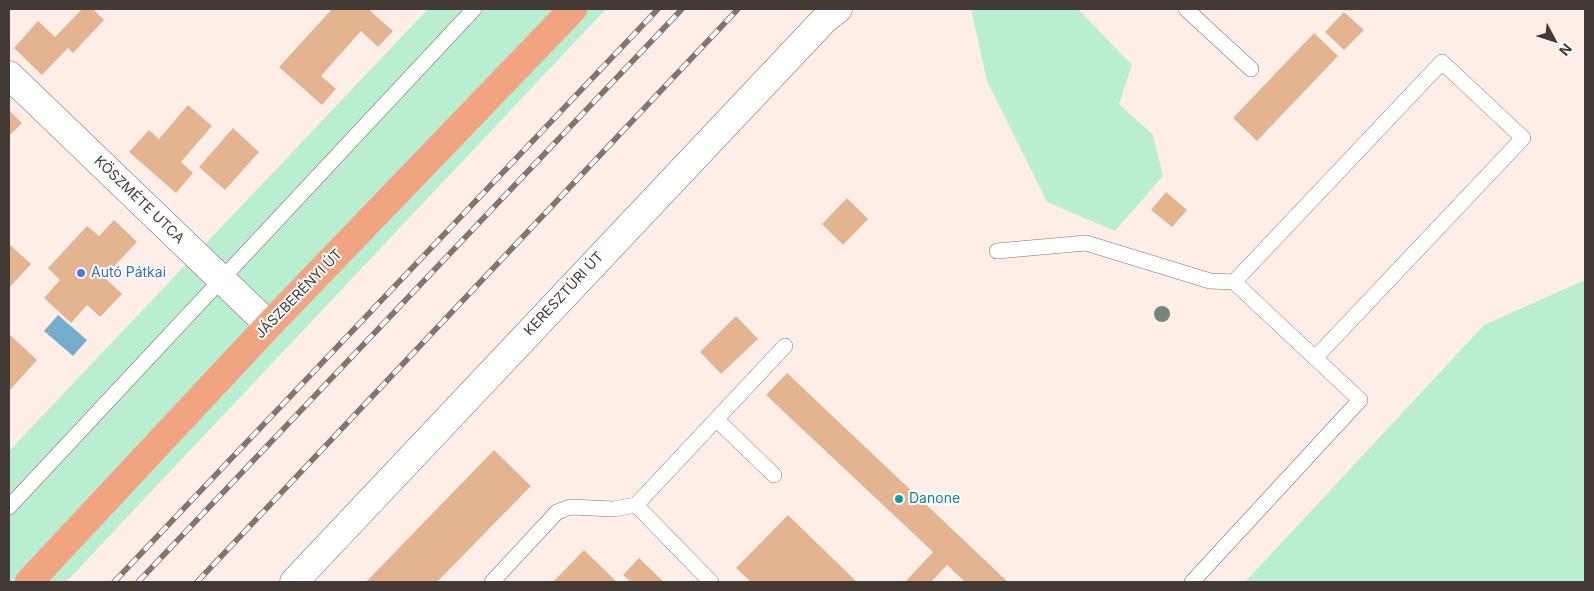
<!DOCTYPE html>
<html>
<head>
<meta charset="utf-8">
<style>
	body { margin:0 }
	#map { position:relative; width:1594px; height:591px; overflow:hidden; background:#ffeee8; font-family:Inter,sans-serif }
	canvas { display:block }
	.frame { position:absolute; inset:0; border:10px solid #433935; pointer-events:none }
	.north { position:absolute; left:1529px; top:15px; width:50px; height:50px; -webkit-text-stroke:4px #fff; paint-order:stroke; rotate:130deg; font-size:14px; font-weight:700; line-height:20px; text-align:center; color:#433935 }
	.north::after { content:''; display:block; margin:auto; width:18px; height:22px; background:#433935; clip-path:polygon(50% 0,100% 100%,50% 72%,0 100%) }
</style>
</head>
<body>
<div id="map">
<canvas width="1594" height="591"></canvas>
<div class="frame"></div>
<div class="north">N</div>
</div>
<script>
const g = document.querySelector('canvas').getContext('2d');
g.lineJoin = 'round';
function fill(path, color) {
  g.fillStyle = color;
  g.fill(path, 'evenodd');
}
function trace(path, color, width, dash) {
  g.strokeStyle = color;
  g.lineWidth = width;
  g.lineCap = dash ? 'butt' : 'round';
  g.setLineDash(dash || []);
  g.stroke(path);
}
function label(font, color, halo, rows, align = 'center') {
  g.font = font + ' Inter,sans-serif';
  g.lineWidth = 4;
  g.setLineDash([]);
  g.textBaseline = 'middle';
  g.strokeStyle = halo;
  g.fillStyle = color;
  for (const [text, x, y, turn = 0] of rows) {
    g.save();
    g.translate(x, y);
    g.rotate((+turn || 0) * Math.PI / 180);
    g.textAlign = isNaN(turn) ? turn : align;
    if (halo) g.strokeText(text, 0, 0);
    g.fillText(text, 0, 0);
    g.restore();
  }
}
fill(new Path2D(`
	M428,9H606L66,582H9V451Z
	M971,9H1078L1132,65L1119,104L1153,135L1163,176L1115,231L1047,202L987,81Z
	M1585,280V582H1245L1484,325Z`), '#b9eed0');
fill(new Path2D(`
	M58,315L87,340L73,356L44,331Z`), '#74adcb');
fill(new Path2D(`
	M82,9H93L104,20L73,53L68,48L42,75L14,48L38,21L55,37Z
	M332,9H368L393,31L378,47L361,31L321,76L336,89L322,105L279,67Z
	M1344,12L1364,30L1344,50L1325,32Z
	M1314,33L1338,56L1257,141L1233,118Z
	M188,105L212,126L181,162L193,173L176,193L129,152L149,130L159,139Z
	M9,110L22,123L9,136Z
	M233,128L259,152L225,190L199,167Z
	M1166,192L1187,210L1172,227L1151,210Z
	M847,198L868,219L843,245L822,224Z
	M114,220L137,242L104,277L122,294L100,317L87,305L71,323L44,298L60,280L48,268L87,226L99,236Z
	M9,244L31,264L9,288Z
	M736,316L758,339L721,374L700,352Z
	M9,334L37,360L9,391Z
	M787,373L1008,582H965L947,565L931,582H907L906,581L933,552L766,395Z
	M494,450L531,486L437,582H366Z
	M788,515L857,582H751L736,568Z
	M584,550L617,582H553Z
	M639,558L664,582H631L623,575Z`), '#e4b390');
const service = new Path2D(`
	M1186,9L1251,69
	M997,251L1086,243L1210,281L1234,282L1360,400L1192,582
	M1234,282L1442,62L1523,138L1315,358
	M717,420L774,475
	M636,505L711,582
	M9,507L474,9
	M492,582L557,512L570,507L614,509L636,505L785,346`);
const minor = new Path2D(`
	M9,75L269,325`);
const secondary = new Path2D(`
	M294,582L825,19L838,9`);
const primary = new Path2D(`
	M29,582L269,325L573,9`);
trace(service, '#887067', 16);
trace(minor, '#887067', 29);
trace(secondary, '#887067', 29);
trace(primary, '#d6d3d3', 29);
trace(service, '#fff', 15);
trace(minor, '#fff', 28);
trace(secondary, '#fff', 28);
trace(primary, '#f0a47f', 28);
const rail = new Path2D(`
	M114,582L658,9
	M138,582L682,9
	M197,582L738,9`);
trace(rail, '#817570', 5.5);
trace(rail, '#fff', 4, [11]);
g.fillStyle = '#748779';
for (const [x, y] of [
	[1162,314]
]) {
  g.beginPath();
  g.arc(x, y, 8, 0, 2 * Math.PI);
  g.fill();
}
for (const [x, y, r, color] of [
	[81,273,5,"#3f7fe0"],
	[899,499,5,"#0f9aa8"]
]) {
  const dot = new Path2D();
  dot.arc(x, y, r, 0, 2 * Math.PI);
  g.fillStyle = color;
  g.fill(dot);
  trace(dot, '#fff', 2);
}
label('14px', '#433935', '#fff', [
	["KÖSZMÉTE UTCA",139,200,44],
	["JÁSZBERÉNYI ÚT",299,294,-46],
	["KERESZTÚRI ÚT",564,294,-47]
]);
label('14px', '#366cbe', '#fff', [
	["Autó Pátkai",91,273]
], 'left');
label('14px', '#0d838f', '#fff', [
	["Danone",909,499]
], 'left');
</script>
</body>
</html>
